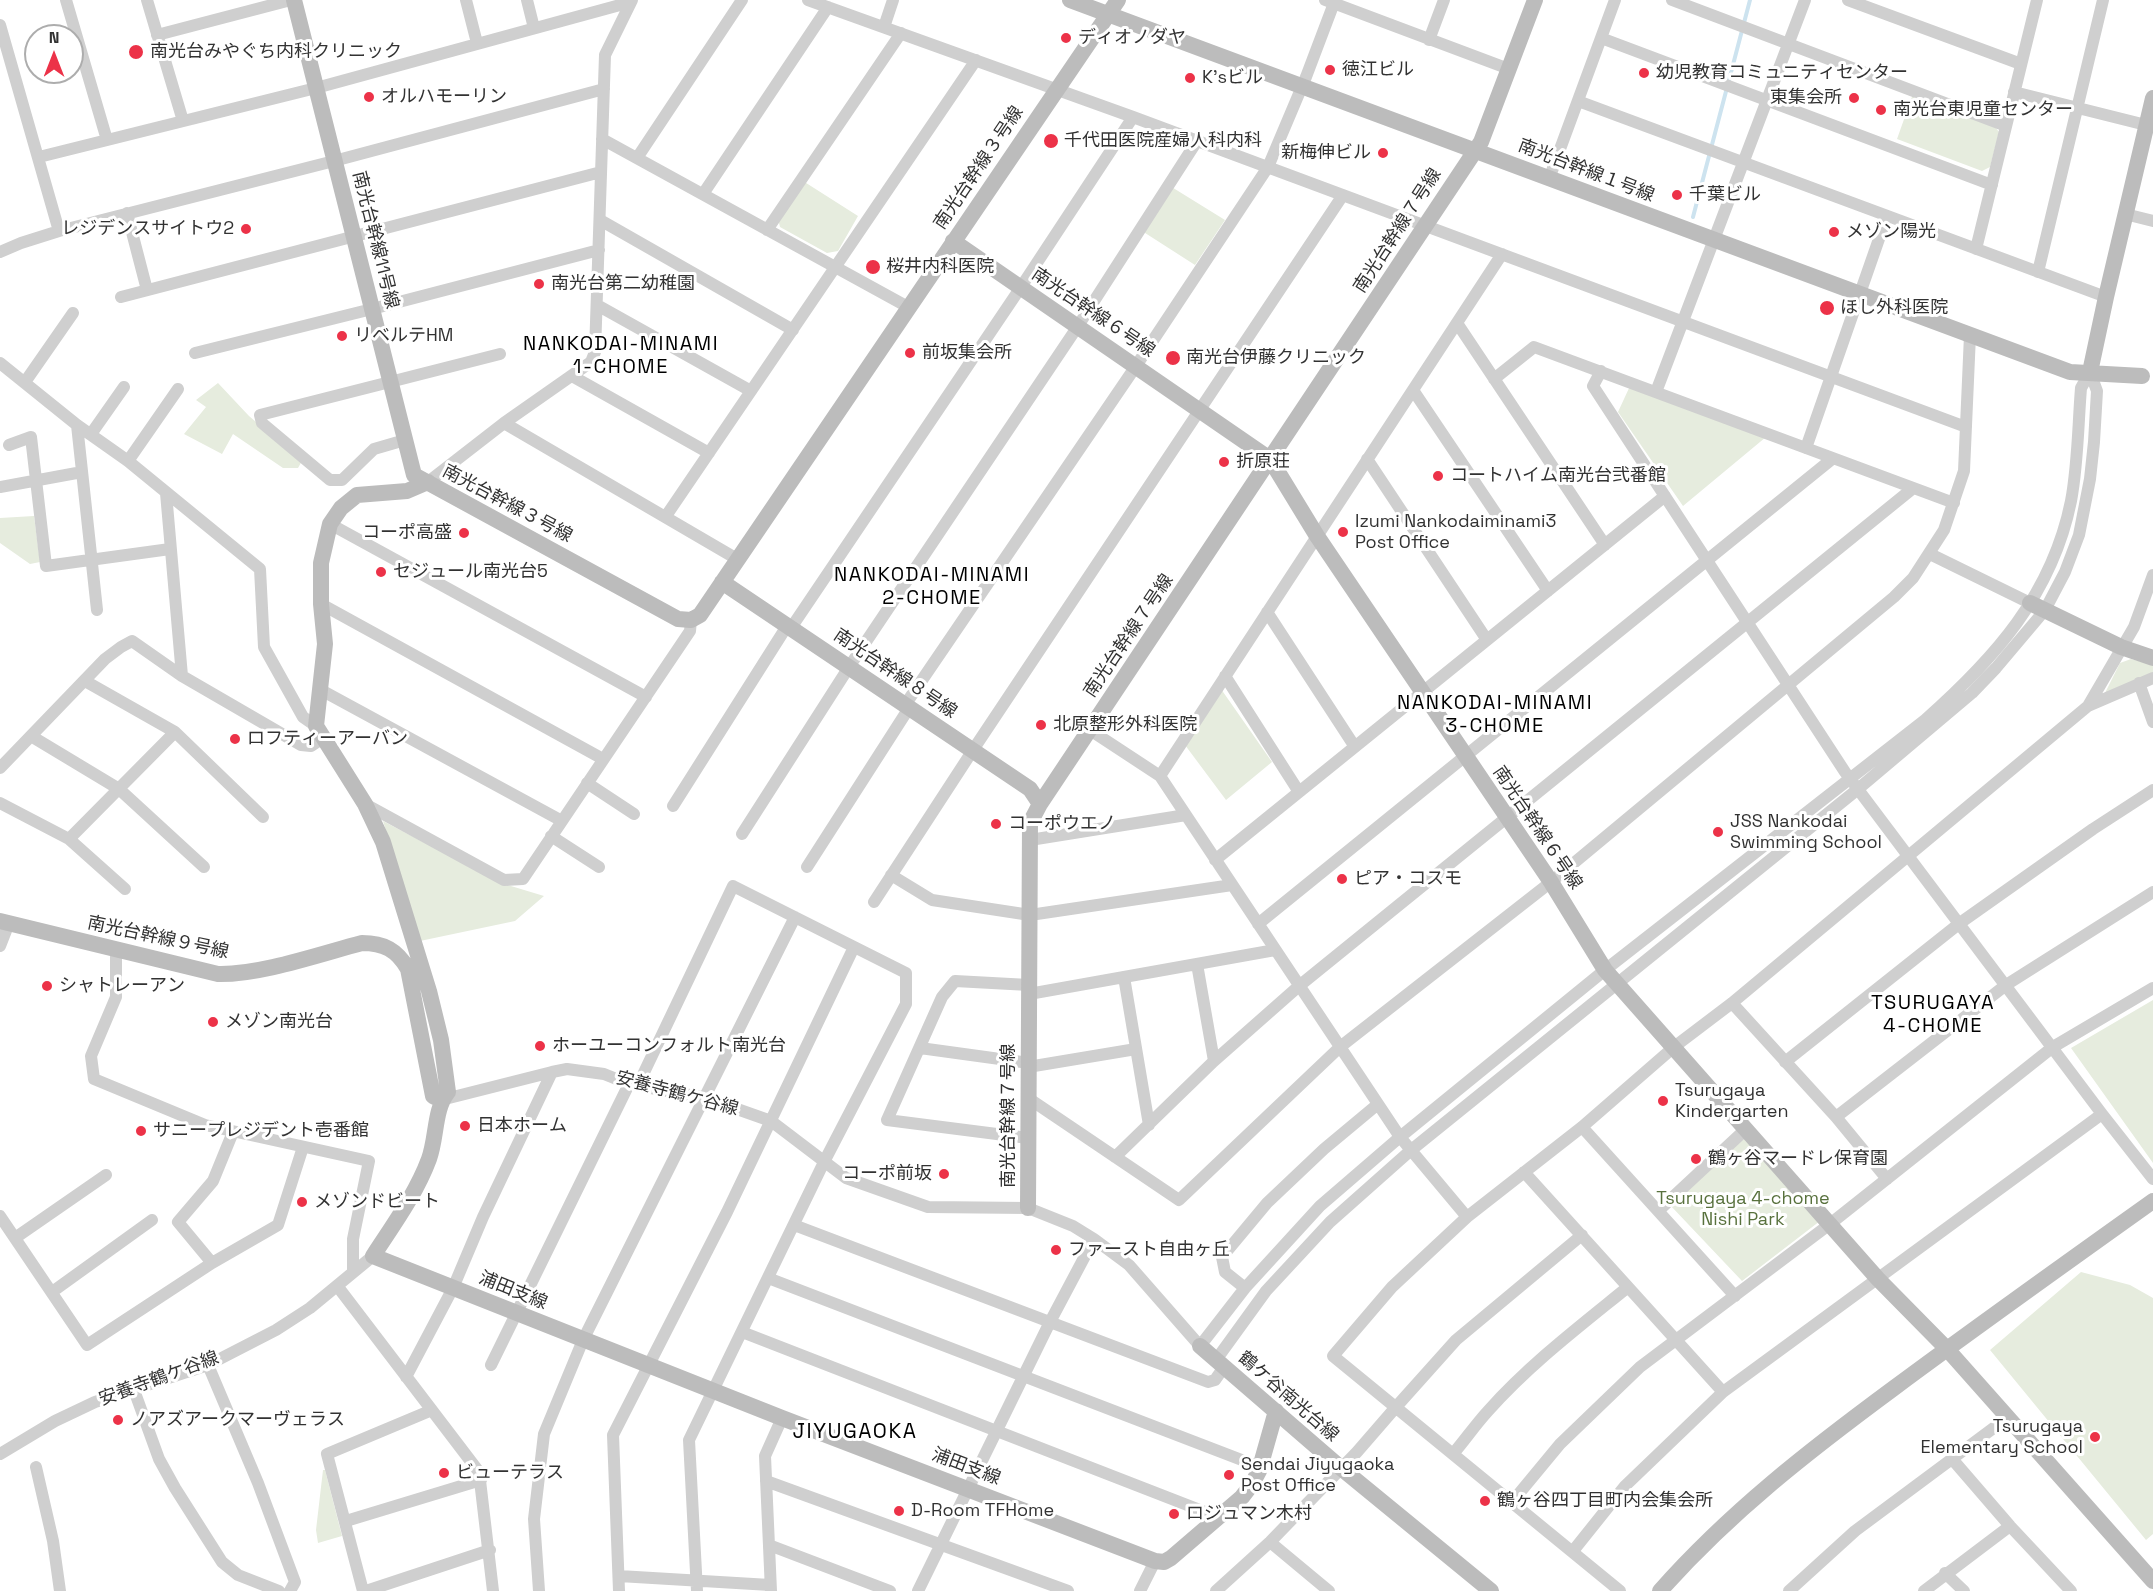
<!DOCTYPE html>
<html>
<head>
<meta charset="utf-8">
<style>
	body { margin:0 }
	#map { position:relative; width:2153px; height:1591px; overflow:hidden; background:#fff; font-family:"Space Grotesk",sans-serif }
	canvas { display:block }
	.north { position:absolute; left:24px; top:24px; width:60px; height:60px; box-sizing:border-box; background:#fff; border:2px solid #adadad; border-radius:50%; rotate:0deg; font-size:16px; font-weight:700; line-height:24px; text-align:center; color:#323232 }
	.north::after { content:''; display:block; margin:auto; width:21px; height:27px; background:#ec3248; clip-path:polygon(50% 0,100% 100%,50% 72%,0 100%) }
</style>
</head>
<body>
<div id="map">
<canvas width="2153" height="1591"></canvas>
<div class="north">N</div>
</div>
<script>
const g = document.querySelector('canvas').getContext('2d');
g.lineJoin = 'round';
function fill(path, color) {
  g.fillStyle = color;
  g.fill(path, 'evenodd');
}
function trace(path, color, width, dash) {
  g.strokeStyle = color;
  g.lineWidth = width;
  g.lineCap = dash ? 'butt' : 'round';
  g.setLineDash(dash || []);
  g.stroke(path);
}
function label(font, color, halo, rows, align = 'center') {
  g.font = font + ' "Space Grotesk","Noto Sans JP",sans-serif';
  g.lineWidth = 6;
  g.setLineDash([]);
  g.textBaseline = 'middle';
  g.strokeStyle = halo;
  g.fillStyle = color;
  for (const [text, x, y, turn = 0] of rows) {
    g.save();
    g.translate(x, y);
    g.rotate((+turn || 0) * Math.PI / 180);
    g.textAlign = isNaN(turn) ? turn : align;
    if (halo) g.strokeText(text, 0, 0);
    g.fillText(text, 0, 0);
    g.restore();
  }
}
fill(new Path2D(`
	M1913,94L1993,124L1999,132L1990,167L1982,171L1897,139Z
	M803,181L858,216L838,251L827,253L780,227L778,219Z
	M1170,186L1225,220L1195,265L1142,231Z
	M218,383L249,416L302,461L298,468H283L233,434L222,454L184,434L206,407L196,400Z
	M1630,386L1766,437L1683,506L1618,412Z
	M34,516L40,562L30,564L0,543V518Z
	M2131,659L2153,665V677L2103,697L2120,663Z
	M1221,689L1272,762L1226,800L1185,745Z
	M383,821L501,883L544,896L515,921L420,941Z
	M2153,1000V1163L2071,1048Z
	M1747,1136L1820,1221L1742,1281L1670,1205Z
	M2081,1272L2130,1285L2153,1298V1534L2146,1540L1990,1350Z
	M323,1470H325L342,1536L318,1543L316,1530Z`), '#e6ecde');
trace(new Path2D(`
	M1693,217L1750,0`), '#cde3ef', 4);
trace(new Path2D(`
	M66,0L107,140
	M147,0L183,121
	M466,0L477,43
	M527,0L534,28
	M808,0L1133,117L1966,427
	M1325,0L1509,69
	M1672,0L2006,126
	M1848,0L2021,64
	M0,25L59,231
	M884,27L893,0
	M157,35L291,0
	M1601,38L1992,185
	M1429,40L1444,0
	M2014,92L2146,125
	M1578,101L2106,297
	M602,139L908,307
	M39,157L316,88L631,2
	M637,158L742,0
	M1549,179L1615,0
	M703,194L828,7
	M127,213L147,290
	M2125,214L2153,221
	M600,220L793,330
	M767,230L901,33
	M1976,249L2037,0
	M0,252L21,243L59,231L334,161L604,89
	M2038,272L2103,0
	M121,297L601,172
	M597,305L751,391
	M1457,323L1605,545
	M195,353L372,309L599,250
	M0,363L77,425L128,461L260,569L264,647L303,717L316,726
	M1601,371L1593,386L1845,772L2102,1114L2153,1179
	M572,376L709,453
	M1494,379L1534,347L1954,503
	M25,382L73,313
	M1413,390L1548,591
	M1656,392L1805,0
	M504,423L737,559
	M77,425L97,610
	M91,434L124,387
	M405,440L374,449L342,480H330L262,423L260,415L500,354
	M9,445L31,437L46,566L170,549
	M1806,448L1887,216
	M1367,459L1487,640
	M128,461L178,389
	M428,482L504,423L591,362L595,352L605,55L632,0
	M0,487L82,472
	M166,493L182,676
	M666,516L976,60
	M330,524L646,697
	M1930,554L2030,603
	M321,604L603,759
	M1267,612L1355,747
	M791,628L1021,287L1133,117
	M1225,676L1299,792
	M85,681L175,732L263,817
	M2139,683L2153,722
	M321,690L562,821
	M905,705L1136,366L1268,167L1306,77L1334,3
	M2088,706L2153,678
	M1090,730L1160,776L1400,1137L1467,1217
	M31,736L119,789L204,867
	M0,768L105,659L121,647L132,641L182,676L301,745L311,746L323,738
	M1160,776L1502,254
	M587,783L634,814
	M0,803L69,839L125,889
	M365,804L504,880L523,879L690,631L691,620
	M673,806L787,626
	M742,834L849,667L1078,326L1197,141
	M551,836L599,867
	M69,839L175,732
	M1030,840L1186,815
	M1215,860L1665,496
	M807,867L909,708
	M891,875L932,900L1030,915L1232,885
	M874,902L973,750L1343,195
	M1258,924L1832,459
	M0,946L9,923
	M116,950V997L91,1056L94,1079L205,1125L369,1161L353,1239V1271
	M1197,964L1214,1061
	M1124,977L1149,1125
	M1029,994L1275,950
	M1732,1003L1836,1117L1887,1179
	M920,1048L1029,1063
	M1785,1062L1960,923L2093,829L2153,790
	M1028,1067L1136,1049
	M638,1085L733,886L906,973V1004L824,1162L689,1440L697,1591
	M1028,1098L1179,1200L1340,1047L1551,882L1894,597L1913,578L1944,530L1964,471L1970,335
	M441,1100L552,1072L567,1069L604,1074L629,1084L706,1098L771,1121L846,1178L928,1207L1028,1208L1073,1226L1094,1239L1129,1265L1200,1346L1245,1288L1320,1206L1400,1137L1605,970L1925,720C1994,659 2052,595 2071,501C2078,464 2078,425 2081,388L2090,372
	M1836,1117L2006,985L2153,892
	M1582,1127L1735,1296
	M1028,1138L887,1120L942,997L955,981L1029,985
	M1115,1157L1214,1061L1299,986L1912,489
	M1524,1172L1723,1392
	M1658,1211L1746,1129
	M0,1216L87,1345L212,1263L278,1225L303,1147
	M794,1225L1208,1382L1215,1380L1224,1367
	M15,1238L106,1175
	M212,1263L178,1222L213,1181L233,1132
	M768,1278L1260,1467
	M338,1287L479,1472L493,1591
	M1245,1288L1225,1272L1222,1257L1267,1203L1324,1149L1378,1104
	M52,1292L152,1220
	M742,1332L1218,1517
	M1216,1360L1266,1291L1330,1222L1410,1151L1858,789L1972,693L1996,668L2045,610L2065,572L2079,535L2090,479L2094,442L2097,391L2090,372
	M208,1365L258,1483L295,1582L290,1591
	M491,1365L629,1084
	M406,1377L453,1288L483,1217L552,1072
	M134,1390L159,1459L175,1488L222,1562L238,1575L279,1591
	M0,1454L55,1421L95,1402L208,1365L276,1330L310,1308L373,1256
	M1453,1454C1465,1440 1476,1424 1488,1411C1530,1364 1580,1326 1628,1287
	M1953,1460L2010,1526L2071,1591
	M36,1467L53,1541L60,1591
	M766,1481L1068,1591
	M1512,1502L1560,1444L1640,1367L1830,1224L2053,1047L2153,988
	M346,1521L481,1480
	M1270,1542L1329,1591
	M769,1545L890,1591
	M1573,1551L1625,1486L1723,1392L2102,1114
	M1945,1573L1964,1591
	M619,1576L770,1585
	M363,1591L327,1454L432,1410
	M366,1591L490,1550
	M539,1591L534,1519L544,1434L583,1340L795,917
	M619,1591L613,1435L727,1212L854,947
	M771,1591L765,1456L782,1418
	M918,1591L1050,1322L1094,1239
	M1140,1591L1155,1561
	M1216,1591L1270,1542L1357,1452L1396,1407L1456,1340L1582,1235
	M1620,1591L1333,1356L1392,1287L1467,1217L1582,1127L1674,1047L1732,1003L2088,706L2134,627L2153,575
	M1789,1591L1855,1531L2007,1418
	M1924,1591L2010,1526`), '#cfcfcf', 12);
trace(new Path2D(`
	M294,0L414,475L678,619L691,620L700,615L1118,0
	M1070,0L2070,372L2142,376
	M953,241L1270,459L1317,536L1551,882L1605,970L1878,1279L1947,1349L2153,1581
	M2090,372L2106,297L2153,98
	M428,482L407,491L357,495L341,508L330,524L321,563V604L325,644L316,726L365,804L383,842L429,991L441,1040L448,1092C434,1109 437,1137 429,1159C416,1194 393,1225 373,1256L782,1418L1155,1561L1164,1562L1171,1558L1242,1497L1252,1484L1259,1471L1276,1411
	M722,582L1030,789L1040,804
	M2030,603L2121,647L2153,658
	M0,921L218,974C260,975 320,954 362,943C384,943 397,950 408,969L433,1096L441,1100
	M1028,1208L1030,823L1040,804L1481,142L1535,0
	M1200,1346L1341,1468L1491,1591
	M1660,1591C1730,1512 1810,1450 1894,1388C1979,1325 2066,1263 2153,1201`), '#bcbcbc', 16);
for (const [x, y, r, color] of [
	[1066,38,6,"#ec3248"],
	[136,52,8,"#ec3248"],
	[1330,70,6,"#ec3248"],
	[1644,73,6,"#ec3248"],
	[1190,78,6,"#ec3248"],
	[369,97,6,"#ec3248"],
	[1854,98,6,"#ec3248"],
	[1881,110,6,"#ec3248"],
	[1051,141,8,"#ec3248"],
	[1383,153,6,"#ec3248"],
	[1677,195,6,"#ec3248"],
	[246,229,6,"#ec3248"],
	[1834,232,6,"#ec3248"],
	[873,267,8,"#ec3248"],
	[539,284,6,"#ec3248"],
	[1827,308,8,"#ec3248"],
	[342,336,6,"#ec3248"],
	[910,353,6,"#ec3248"],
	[1173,358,8,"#ec3248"],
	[1224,462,6,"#ec3248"],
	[1438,476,6,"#ec3248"],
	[1343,532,6,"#ec3248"],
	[464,533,6,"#ec3248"],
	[381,572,6,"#ec3248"],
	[1041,725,6,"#ec3248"],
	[235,739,6,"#ec3248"],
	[996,824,6,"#ec3248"],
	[1718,832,6,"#ec3248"],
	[1342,879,6,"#ec3248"],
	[47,986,6,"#ec3248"],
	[213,1022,6,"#ec3248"],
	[540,1046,6,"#ec3248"],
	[1663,1101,6,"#ec3248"],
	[465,1126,6,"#ec3248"],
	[141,1131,6,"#ec3248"],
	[1696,1159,6,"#ec3248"],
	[944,1174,6,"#ec3248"],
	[302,1202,6,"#ec3248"],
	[1056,1250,6,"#ec3248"],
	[118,1420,6,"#ec3248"],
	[2095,1437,6,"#ec3248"],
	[444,1473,6,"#ec3248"],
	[1229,1475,6,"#ec3248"],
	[1485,1501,6,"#ec3248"],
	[899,1511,6,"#ec3248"],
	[1174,1514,6,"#ec3248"]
]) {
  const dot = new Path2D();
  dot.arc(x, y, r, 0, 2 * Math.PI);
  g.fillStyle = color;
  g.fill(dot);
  trace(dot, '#fff', 2);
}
label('18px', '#323232', '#fff', [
	["ディオノダヤ",1078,38],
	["南光台みやぐち内科クリニック",150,52],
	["徳江ビル",1342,70],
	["幼児教育コミュニティセンター",1656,73],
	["K'sビル",1202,78],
	["オルハモーリン",381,97],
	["東集会所",1842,98,"right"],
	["南光台東児童センター",1893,110],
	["千代田医院産婦人科内科",1064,141],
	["新梅伸ビル",1371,153,"right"],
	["千葉ビル",1689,195],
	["レジデンスサイトウ2",234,229,"right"],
	["メゾン陽光",1846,232],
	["桜井内科医院",886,267],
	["南光台第二幼稚園",551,284],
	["ほし外科医院",1840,308],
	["リベルテHM",354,336],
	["前坂集会所",922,353],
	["南光台伊藤クリニック",1186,358],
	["折原荘",1236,462],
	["コートハイム南光台弐番館",1450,476],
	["Izumi Nankodaiminami3",1355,522],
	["Post Office",1355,543],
	["コーポ高盛",452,533,"right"],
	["セジュール南光台5",393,572],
	["北原整形外科医院",1053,725],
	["ロフティーアーバン",247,739],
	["JSS Nankodai",1730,822],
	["Swimming School",1730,843],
	["コーポウエノ",1008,824],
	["ピア・コスモ",1354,879],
	["シャトレーアン",59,986],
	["メゾン南光台",225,1022],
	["ホーユーコンフォルト南光台",552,1046],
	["Tsurugaya",1675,1091],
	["Kindergarten",1675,1112],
	["日本ホーム",477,1126],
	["サニープレジデント壱番館",153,1131],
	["鶴ヶ谷マードレ保育園",1708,1159],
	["コーポ前坂",932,1174,"right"],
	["メゾンドビート",314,1202],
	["ファースト自由ヶ丘",1068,1250],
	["ノアズアークマーヴェラス",130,1420],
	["Tsurugaya",2083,1427,"right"],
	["Elementary School",2083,1448,"right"],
	["Sendai Jiyugaoka",1241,1465],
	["Post Office",1241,1486],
	["ビューテラス",456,1473],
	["鶴ヶ谷四丁目町内会集会所",1497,1501],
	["D-Room TFHome",911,1511],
	["ロジュマン木村",1186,1514]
], 'left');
label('18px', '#323232', '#fff', [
	["南光台幹線３号線",979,168,-56],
	["南光台幹線１号線",1586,171,21],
	["南光台幹線７号線",1398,231,-57],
	["南光台幹線11号線",375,240,76],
	["南光台幹線６号線",1093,313,34],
	["南光台幹線３号線",507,504,28],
	["南光台幹線７号線",1129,636,-56],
	["南光台幹線８号線",895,674,34],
	["南光台幹線６号線",1537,828,56],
	["南光台幹線９号線",158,938,12],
	["安養寺鶴ケ谷線",677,1094,15],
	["南光台幹線７号線",1009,1116,-90],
	["浦田支線",513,1291,22],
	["安養寺鶴ケ谷線",159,1379,-20],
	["鶴ケ谷南光台線",1288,1397,41],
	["浦田支線",966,1467,21]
]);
label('18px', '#58713d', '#fff', [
	["Tsurugaya 4-chome",1743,1199],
	["Nishi Park",1743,1220]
]);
g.letterSpacing = '1.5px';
label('20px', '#000', '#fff', [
	["NANKODAI-MINAMI",621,345],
	["1-CHOME",621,368],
	["NANKODAI-MINAMI",932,576],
	["2-CHOME",932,599],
	["NANKODAI-MINAMI",1495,704],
	["3-CHOME",1495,727],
	["TSURUGAYA",1933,1004],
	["4-CHOME",1933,1027]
]);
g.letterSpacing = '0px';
g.letterSpacing = '1.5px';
label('21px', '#000', '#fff', [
	["JIYUGAOKA",855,1432]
]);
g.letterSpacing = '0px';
</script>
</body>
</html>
